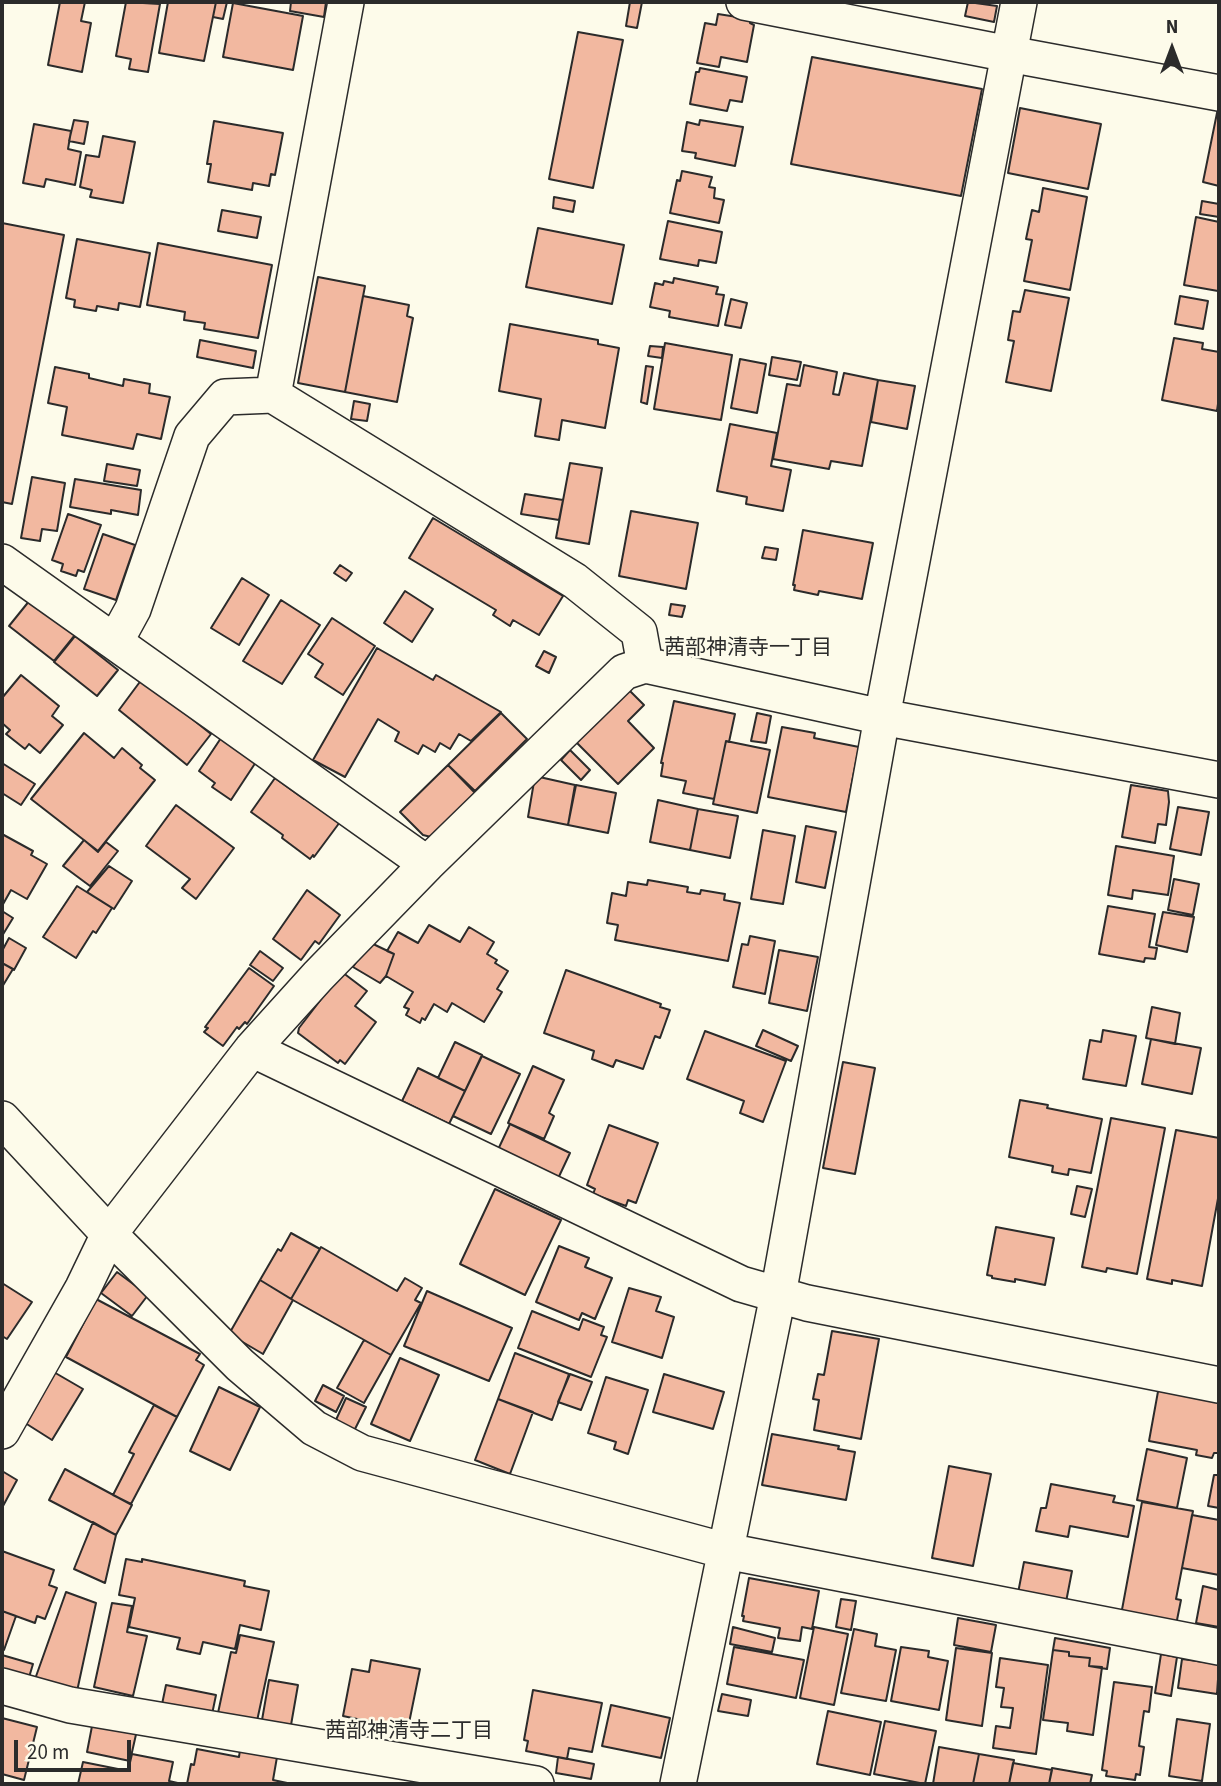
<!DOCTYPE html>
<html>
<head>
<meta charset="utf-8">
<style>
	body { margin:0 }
	#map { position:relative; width:1221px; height:1786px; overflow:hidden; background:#fdfbea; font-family:"Source Sans 3",sans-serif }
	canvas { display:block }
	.frame { position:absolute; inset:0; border:4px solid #2b2b2b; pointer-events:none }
	.north { position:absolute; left:1137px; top:14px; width:70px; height:70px; -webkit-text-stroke:5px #fdfbea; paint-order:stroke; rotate:0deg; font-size:19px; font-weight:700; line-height:28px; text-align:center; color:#2b2b2b }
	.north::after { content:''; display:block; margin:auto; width:24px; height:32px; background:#2b2b2b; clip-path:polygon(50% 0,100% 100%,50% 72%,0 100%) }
	.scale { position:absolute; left:14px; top:1740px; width:117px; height:32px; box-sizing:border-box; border:4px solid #2b2b2b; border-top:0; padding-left:9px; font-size:21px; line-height:24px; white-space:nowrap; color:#2b2b2b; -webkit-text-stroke:5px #fdfbea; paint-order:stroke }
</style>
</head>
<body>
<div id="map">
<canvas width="1221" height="1786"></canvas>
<div class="frame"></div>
<div class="north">N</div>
<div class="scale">20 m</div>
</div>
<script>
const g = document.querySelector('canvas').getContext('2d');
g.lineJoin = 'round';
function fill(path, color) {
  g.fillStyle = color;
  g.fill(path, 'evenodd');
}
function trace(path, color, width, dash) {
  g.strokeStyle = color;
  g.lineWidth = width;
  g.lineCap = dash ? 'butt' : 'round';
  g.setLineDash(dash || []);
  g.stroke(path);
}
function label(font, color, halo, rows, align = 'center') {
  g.font = font + ' "Source Sans 3","Noto Sans JP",sans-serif';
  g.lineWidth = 5;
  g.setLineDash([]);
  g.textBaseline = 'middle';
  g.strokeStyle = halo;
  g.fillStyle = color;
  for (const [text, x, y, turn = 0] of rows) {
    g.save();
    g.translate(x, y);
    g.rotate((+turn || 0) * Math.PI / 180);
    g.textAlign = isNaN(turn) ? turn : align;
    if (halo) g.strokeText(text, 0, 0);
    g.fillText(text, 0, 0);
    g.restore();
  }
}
const building = new Path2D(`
	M60,2H85L81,21L91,23L82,72L48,65Z
	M126,2L160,4L148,72L129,69L131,59L116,56Z
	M168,2H216L204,61L159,53Z
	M216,2H227L223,19L213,17Z
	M291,2H326L324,17L290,11Z
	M630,2H642L637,28L626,26Z
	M968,2L997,6L994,22L965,16Z
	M233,3L303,16L293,70L223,57Z
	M718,14L750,19V23L754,25L747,62L721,57L719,67L697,63L705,23L716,25Z
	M578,32L623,40L593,188L549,179Z
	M812,57L982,89L961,196L791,164Z
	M700,68L747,77L742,102L730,100L727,111L690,104L696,72H699Z
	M1020,108L1101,124L1088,189L1008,173Z
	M1218,108H1219V186L1203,182Z
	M74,120L88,122L84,144L69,141Z
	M700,120L743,127L735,166L695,158L696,153L682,151L687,122L699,125Z
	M214,121L283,133L275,175L271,174L269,186L253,183L252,190L208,182L211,164H207Z
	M34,124L71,131L68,149L81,152L75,185L46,179L44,187L23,183Z
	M103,136L135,142L123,203L90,197L92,190L80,187L86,155L99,157Z
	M682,171L712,177L709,187L715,188L714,198L724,200L719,223L670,213L677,180L680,181Z
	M1043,188L1087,197L1070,290L1024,281L1032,240L1026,239L1032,210L1039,212Z
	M554,197L575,201L573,212L553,208Z
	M1202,201L1219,204V217L1200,214Z
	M222,210L261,217L257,238L218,231Z
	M1196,217L1219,222L1218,291L1184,285Z
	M668,221L722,232L716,263L699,260L698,266L660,259Z
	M2,223L64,235L12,504L2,502Z
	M538,228L624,245L612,304L526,287Z
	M77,239L150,253L140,307L119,303L118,310L97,306L96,311L74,307L75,300L66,298Z
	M158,243L272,265L258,338L204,329L205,323L184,320L185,312L147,305Z
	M318,277L365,286L345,392L298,383Z
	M674,278L718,287L716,294L724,295L718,326L669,317L670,311L650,307L655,283L663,285L664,281L673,283Z
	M1025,290L1069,298L1051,391L1006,382L1014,341L1008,340L1013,311L1020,312Z
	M363,296L409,305L407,316L413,318L397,402L345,392Z
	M1180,296L1208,301L1203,329L1175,324Z
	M731,299L747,303L741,328L725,325Z
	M510,324L598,340V344L619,348L605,428L562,420L559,440L535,436L541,399L499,391Z
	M1174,338L1203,343L1202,349L1219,352V397L1217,411L1162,400Z
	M200,340L256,351L253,368L197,357Z
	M665,343L732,355L721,420L654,409Z
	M650,346L663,347L662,358L648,356Z
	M772,357L801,362L797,380L769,375Z
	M740,359L766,364L757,413L731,408Z
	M804,365L837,372L833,394L839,395L844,373L878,380L862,466L831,461L829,469L773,459L787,384L800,386Z
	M646,366L653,367L647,404L641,402Z
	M55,367L89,374V378L123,386L124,379L150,384L149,393L170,397L161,439L137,434L133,449L62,435L67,407L48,403Z
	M878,380L915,386L907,429L871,422Z
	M354,401L370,404L367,421L351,419Z
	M730,424L777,433L771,466L791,470L783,511L746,504L747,497L717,491Z
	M570,463L602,468L589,544L556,538Z
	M107,464L140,470L137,486L104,481Z
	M32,477L65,483L57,531L42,529L40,541L21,538Z
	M75,479L141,490L138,515L111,510V514L70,507Z
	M525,494L563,500L559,520L521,514Z
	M631,511L698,523L686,589L619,576Z
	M68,514L101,525L84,572L78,570L76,576L61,571L63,564L52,560Z
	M433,518L563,596L539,635L513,620L510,626L493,615L496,610L409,558Z
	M803,530L873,543L862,599L819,591L818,595L794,590L795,585H793Z
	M103,534L135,545L116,600L84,589Z
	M765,547L778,549L776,560L762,558Z
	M340,565L352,573L346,581L334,573Z
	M242,578L269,595L239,645L211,628Z
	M405,591L433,609L412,642L384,623Z
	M30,600L75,635L54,661L9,626Z
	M281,600L320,625L282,684L243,661Z
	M671,604L685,606L682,617L669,615Z
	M332,618L375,646L343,695L315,677L323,664L308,654Z
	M75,636L118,670L97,696L54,662Z
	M377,648L433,680L436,675L501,712L471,741L459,734L450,749L440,743L435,752L423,745L418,754L395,741L399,732L378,719L345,777L313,760Z
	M544,651L556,657L549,673L536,666Z
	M21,675L59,706L52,716L63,725L40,753L29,744L25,749L6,734L10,730L2,723V698Z
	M142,679L211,734L187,765L119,710Z
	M625,686L644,705L628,721L654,748L618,784L572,738Z
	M674,701L735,714L729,742L726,741L714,799L683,793L686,781L661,776L663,763H661Z
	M501,713L527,739L475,791L448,765Z
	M757,713L771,716L766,743L751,741Z
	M782,727L815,733L814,738L859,747L846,812L768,797Z
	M84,733L114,758L122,748L142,765L140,768L155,780L98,851L31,799Z
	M221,738L256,762L231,800L212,787L215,783L199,771Z
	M726,741L770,750L757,813L713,804Z
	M570,750L590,770L581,780L561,760Z
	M2,763L35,784L21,805L2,793Z
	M448,765L477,795L431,837L423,835L400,812Z
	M535,776L575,785L568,825L528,817Z
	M275,778L304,799L306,796L340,822L314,857L313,855L310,859L282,838L283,835L251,812Z
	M576,785L616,793L608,833L568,825Z
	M1131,785L1168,791L1169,802L1166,825L1158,824L1155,843L1122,837Z
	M658,800L698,809L690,850L650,842Z
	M176,805L234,848L196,899L182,888L190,879L146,846Z
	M1178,807L1209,812L1201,855L1170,849Z
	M698,809L738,816L730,858L690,850Z
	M806,826L836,832L825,888L796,882Z
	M763,830L795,836L783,904L751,899Z
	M2,834L33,851L31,855L47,864L27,899L11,890L2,906Z
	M84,840L98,852L106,842L118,851L90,886L63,866Z
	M1116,846L1174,856L1168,895L1133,890L1132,899L1108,895Z
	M109,866L132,881L114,909L87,892Z
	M1174,879L1199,884L1193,915L1168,910Z
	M648,880L688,887L687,892L700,894L701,890L725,894L724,900L740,903L728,961L615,940L618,925L607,923L612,893L626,896L628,882L647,885Z
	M77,886L112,908L96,933L93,931L76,958L43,937Z
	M307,890L340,915L319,944L315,941L301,960L273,939Z
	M1108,906L1155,914L1149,947L1157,948L1155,959L1145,958L1144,962L1099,954Z
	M2,911L13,918L2,936Z
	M1163,912L1194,917L1187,952L1156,945Z
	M429,925L460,942L469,927L494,942L487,954L497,960L495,963L508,971L497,989L502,992L484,1022L452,1003L447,1012L434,1004L425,1020L422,1018L420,1023L406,1015L409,1009L404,1007L413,992L386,976L394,954L387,951L398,932L418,943Z
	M750,936L775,941L765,994L733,987L742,944L748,945Z
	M9,938L26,948L14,970L2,963V951Z
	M369,942L394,954L386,976L380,983L353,967Z
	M779,950L818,957L807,1011L769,1003Z
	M260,951L283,968L273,981L250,965Z
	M2,963L13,969L2,987Z
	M249,968L274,986L247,1024L245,1022L239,1029L237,1027L223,1046L204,1032L208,1028L205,1027Z
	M566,970L661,1004L660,1007L670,1010L660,1038L655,1036L643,1069L616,1060L613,1067L592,1059L594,1051L544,1033Z
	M342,972L367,991L355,1006L376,1022L345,1064L340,1060L338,1063L298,1033L299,1028Z
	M1152,1007L1180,1013L1175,1044L1146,1038Z
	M763,1030L798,1046L791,1061L756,1046Z
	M1103,1030L1136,1036L1126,1086L1083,1079L1090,1040L1101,1042Z
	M705,1031L786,1061L763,1122L740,1113L744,1101L687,1079Z
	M1151,1039L1201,1048L1192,1094L1142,1084Z
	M455,1042L482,1055L465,1091L438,1078Z
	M482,1056L520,1074L491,1134L453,1116Z
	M843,1062L875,1068L855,1174L823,1168Z
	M533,1066L564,1080L549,1113L554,1116L544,1139L508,1123Z
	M418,1068L465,1091L449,1124L402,1101Z
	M1020,1100L1048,1105L1047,1108L1102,1119L1091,1173L1069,1169L1068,1175L1052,1172L1053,1166L1009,1157Z
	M1111,1118L1165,1128L1137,1274L1107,1268L1106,1272L1082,1267Z
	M510,1124L570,1153L555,1185L495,1156Z
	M609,1125L658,1143L636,1203L628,1200L626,1206L593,1194L595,1189L587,1185Z
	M1176,1130L1219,1138V1193L1202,1286L1172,1280V1284L1147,1279Z
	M1077,1186L1092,1189L1085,1217L1071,1214Z
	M495,1189L561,1220L525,1295L460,1264Z
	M996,1227L1054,1238L1045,1285L1015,1279V1282L992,1278V1276L987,1275Z
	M291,1233L320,1249L291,1299L260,1280L278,1249L281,1251Z
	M559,1246L589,1258L585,1267L612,1278L595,1319L582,1313L579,1320L536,1302Z
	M321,1247L397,1291L405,1278L422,1288L415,1300L421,1303L391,1355L291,1299Z
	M117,1272L148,1295L132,1316L101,1293Z
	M260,1280L293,1300L263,1354L229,1334Z
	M2,1283L32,1302L7,1339L2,1336Z
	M629,1288L661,1297L656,1311L674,1317L662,1358L612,1342Z
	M427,1291L512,1328L489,1381L404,1346Z
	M96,1299L200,1354L196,1360L204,1365L177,1417L66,1357Z
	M532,1311L579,1330L583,1319L604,1327L601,1335L607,1337L591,1377L518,1348Z
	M832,1331L879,1339L861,1439L814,1430L819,1400L813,1399L818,1374L824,1375Z
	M364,1340L391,1355L364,1403L337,1388Z
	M515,1353L569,1374L552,1420L498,1399Z
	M400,1358L439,1375L410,1441L371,1424Z
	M52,1371L83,1389L52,1440L22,1421Z
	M570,1374L592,1382L581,1410L558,1402Z
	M664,1374L724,1392L713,1429L653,1412Z
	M606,1377L648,1390L628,1454L614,1449L616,1442L588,1433Z
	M323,1385L344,1396L336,1412L315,1401Z
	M1159,1386L1219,1397V1453H1214L1212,1458L1196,1455L1197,1450L1149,1441Z
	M219,1387L260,1407L230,1470L190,1451Z
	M346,1398L366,1407L354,1431L335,1422Z
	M498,1399L533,1412L510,1474L475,1460Z
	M154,1405L177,1417L131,1504L113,1495L134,1454L129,1452Z
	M772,1434L839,1446L838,1449L855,1452L846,1500L762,1485Z
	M1147,1449L1187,1458L1177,1508L1137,1500Z
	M949,1466L991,1474L973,1566L932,1558Z
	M65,1469L132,1505L116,1535L49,1500Z
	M2,1471L17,1480L3,1506H2Z
	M1214,1475H1219V1508L1208,1506Z
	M1051,1484L1115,1496L1113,1502L1134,1506L1128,1537L1070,1526L1068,1537L1036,1531L1041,1508H1046Z
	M1142,1502L1193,1511L1176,1599L1181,1600L1176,1625L1121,1615Z
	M1192,1515L1219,1520V1518V1575L1182,1568Z
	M93,1522L116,1535L105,1583L74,1569Z
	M2,1551L54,1570L49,1585L57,1588L45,1619L37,1616L35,1623L2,1611Z
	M126,1559L142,1562V1559L245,1581L244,1586L269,1591L261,1630L240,1625L235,1649L203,1642L200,1654L177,1649L180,1638L129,1627L135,1598L119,1595Z
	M1024,1562L1072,1571L1066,1602L1018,1593Z
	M749,1578L819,1591L812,1629L802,1627L800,1641L778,1638L780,1628L743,1621L744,1616H742Z
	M1203,1586L1219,1590V1627L1196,1623Z
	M66,1592L96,1603L76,1696L34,1682Z
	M841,1599L856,1601L851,1630L836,1627Z
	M112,1603L132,1606L127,1632L147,1636L133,1696L94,1687Z
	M2,1611L16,1616L4,1650H2Z
	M958,1618L996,1625L991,1652L954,1645Z
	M733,1627L775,1638L772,1652L730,1644Z
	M814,1627L848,1634L834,1705L800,1698Z
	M854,1629L877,1634L875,1646L896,1650L886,1701L841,1693Z
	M240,1635L274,1642L257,1721L218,1713L231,1652L236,1653Z
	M1055,1638L1110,1648L1107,1669L1089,1666L1090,1658L1069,1656V1652L1053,1650Z
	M734,1647L804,1660L796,1698L727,1684Z
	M901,1647L929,1651L928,1657L948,1661L939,1710L891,1701Z
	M956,1648L992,1653L982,1726L946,1720Z
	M1053,1650L1069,1652V1656L1090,1658L1089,1666L1102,1667L1093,1735L1067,1731L1068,1723L1043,1720Z
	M1161,1654L1177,1657L1171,1696L1155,1693Z
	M2,1655L33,1664L27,1684L2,1676Z
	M1000,1658L1048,1665L1036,1754L993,1748L996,1726L1010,1728L1013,1708L1001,1707L1004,1688L996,1687Z
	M1182,1659L1219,1664L1217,1694L1178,1688Z
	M371,1660L420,1669L409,1723L391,1720L390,1726L343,1716L352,1669L369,1672Z
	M269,1680L298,1685L291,1725L262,1720Z
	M1114,1682L1152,1687L1149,1712L1144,1711L1139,1746L1144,1747L1140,1775L1136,1774L1135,1780L1106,1776L1107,1771L1102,1770Z
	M166,1685L216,1695L210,1724L160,1714Z
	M533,1690L602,1703L592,1752L569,1748L567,1759L526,1751L528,1741L524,1740Z
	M722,1694L751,1700L748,1716L718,1711Z
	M611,1705L670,1718L661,1758L602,1746Z
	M828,1711L881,1722L870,1775L817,1764Z
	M2,1718L37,1727L24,1780L2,1774Z
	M1177,1719L1210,1724L1202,1781L1169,1776Z
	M93,1721L137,1730L130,1761L87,1752Z
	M885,1721L936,1731L925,1784L874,1774Z
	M939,1747L979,1754L973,1784H933Z
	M197,1749L239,1757L240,1750L277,1757L273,1780L292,1784H187L191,1764L194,1765Z
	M132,1754L173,1762L169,1781L182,1784H78L83,1762L128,1771Z
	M979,1754L1014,1760L1009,1784H973Z
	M558,1757L594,1764L591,1779L556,1773Z
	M1013,1763L1052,1770L1049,1784H1009Z
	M1052,1768L1092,1775L1090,1784H1049Z`);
fill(building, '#f2b8a0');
trace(building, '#2b2b2b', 2);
const minor = new Path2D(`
	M744,2L1009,54L1219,93
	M273,395L346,2
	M2,562L427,864
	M115,642L133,609L192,436L225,397L273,395L575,581L639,632L645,665L882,717L1219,780
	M252,1049L741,1284L807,1303L1219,1385
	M2,1119L109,1234L240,1365L314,1428L362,1453L726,1551L1219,1647
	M2,1431L83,1288L109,1234L252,1049L318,976L427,864L624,672L645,665
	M2,1686L70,1705L536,1784
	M678,1784L778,1295L882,717L1019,2`);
trace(minor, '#2b2b2b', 38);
trace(minor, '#fdfbea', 35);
label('21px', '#2b2b2b', '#fdfbea', [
	["茜部神清寺一丁目",748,649],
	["茜部神清寺二丁目",409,1732]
]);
</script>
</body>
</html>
